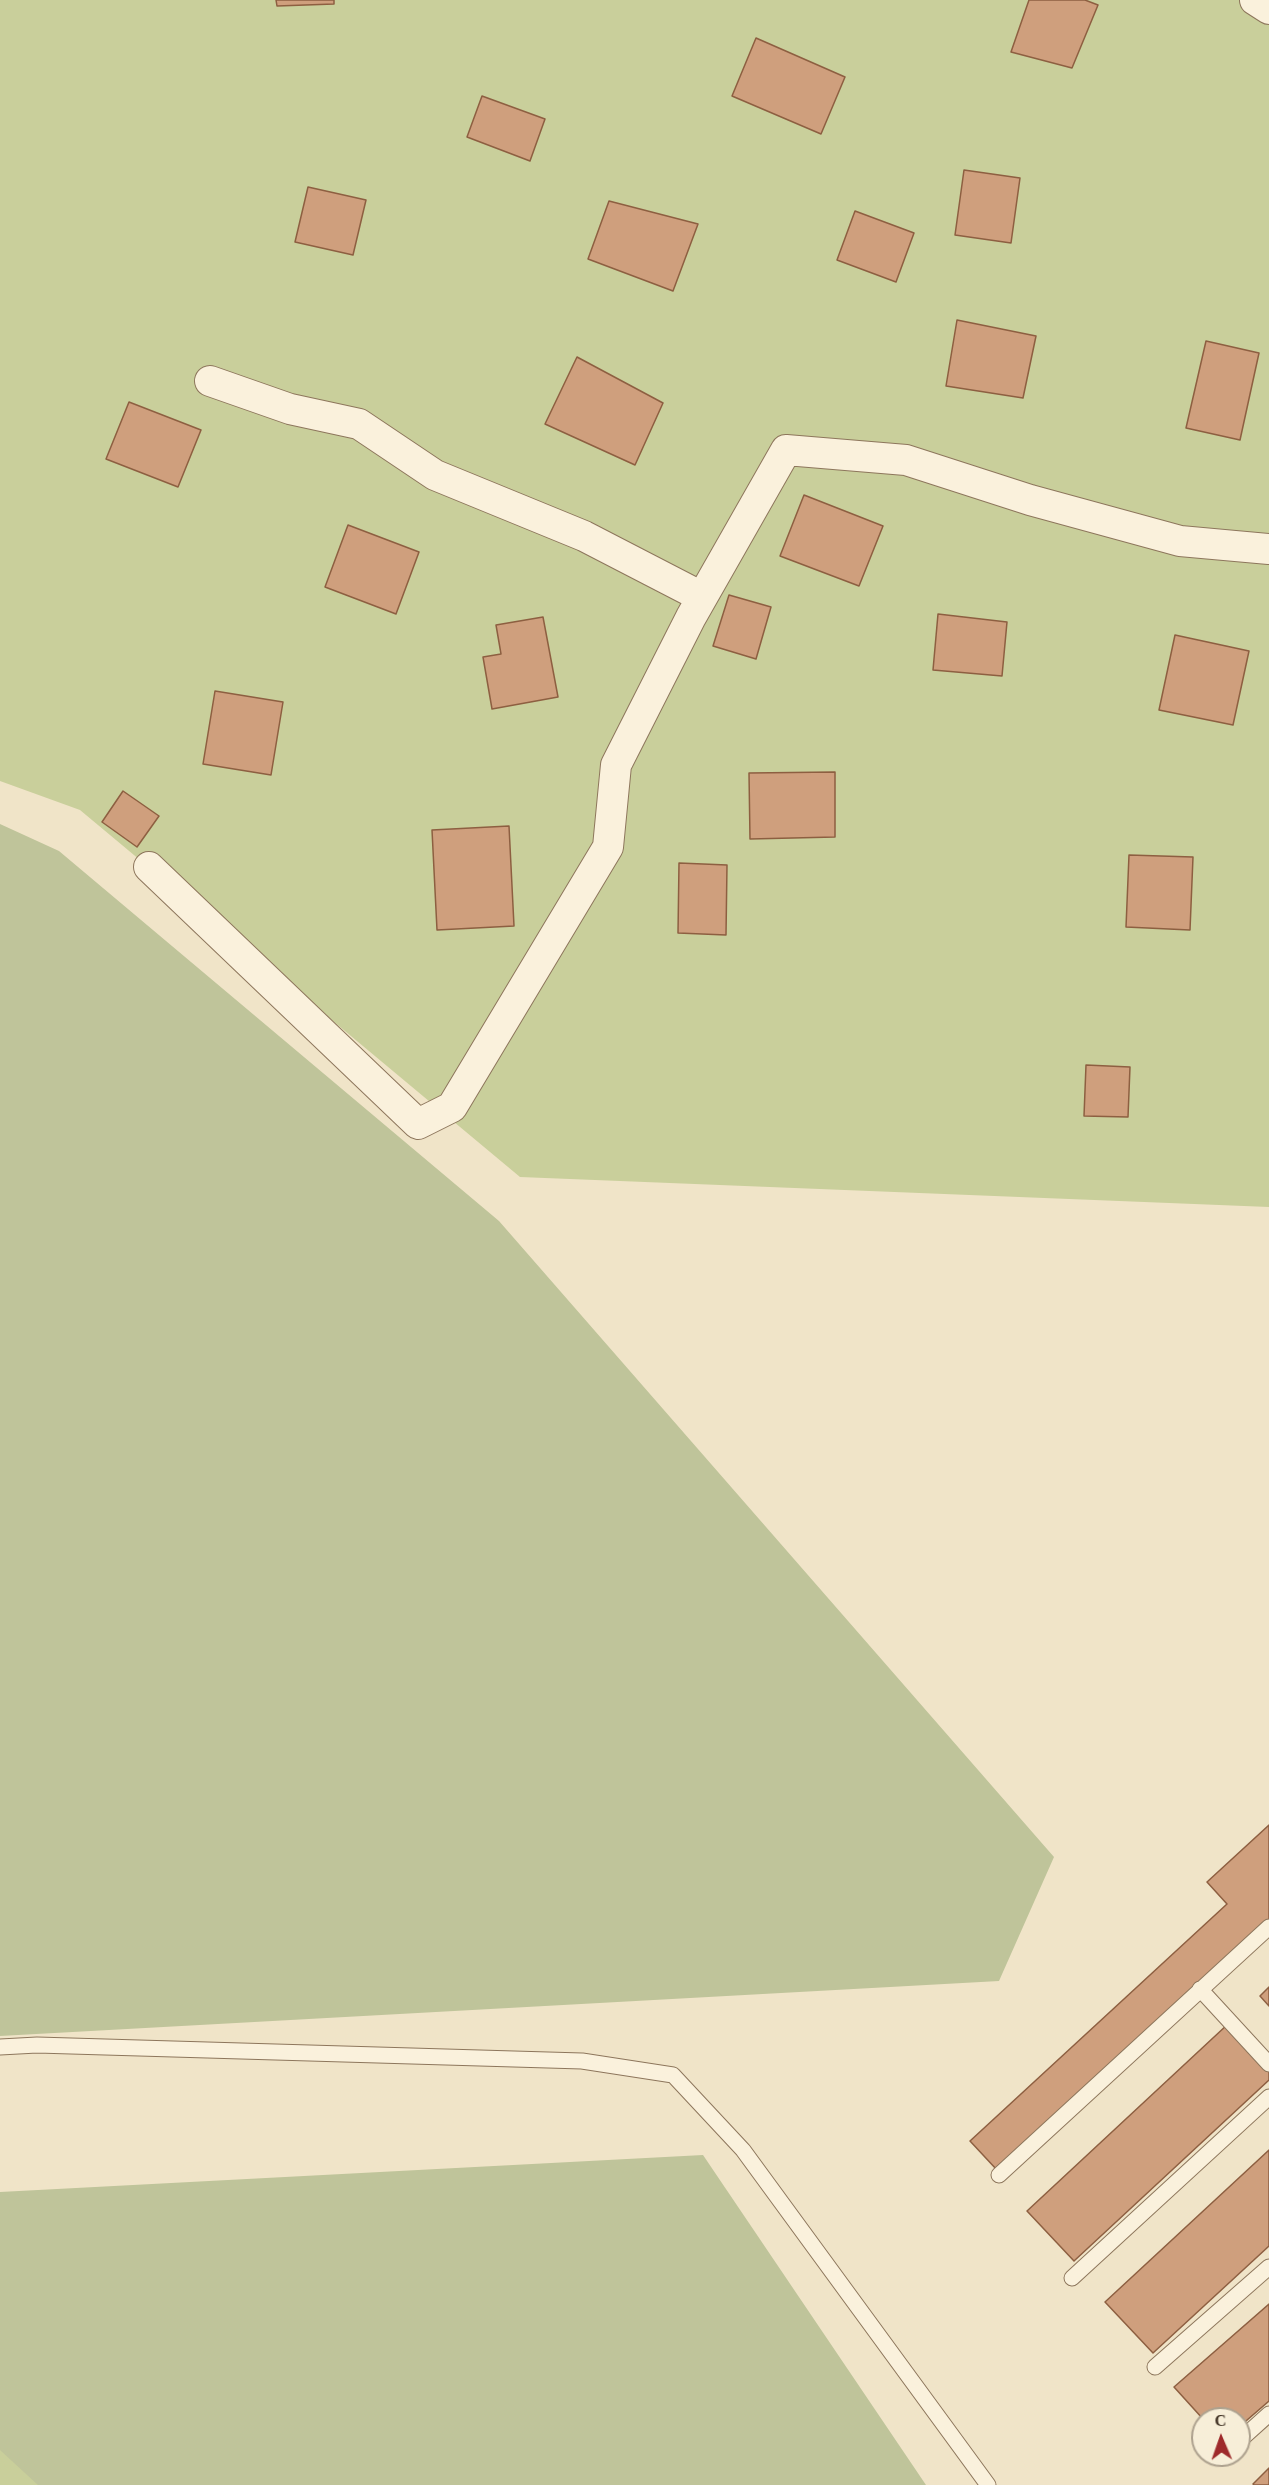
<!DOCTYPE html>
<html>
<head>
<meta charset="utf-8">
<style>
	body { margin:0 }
	#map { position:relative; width:1269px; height:2485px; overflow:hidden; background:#f0e4c8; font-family:Georgia,serif }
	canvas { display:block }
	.north { position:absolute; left:1191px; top:2407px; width:60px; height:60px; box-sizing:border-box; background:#f7eed8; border:2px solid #ada18e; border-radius:50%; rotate:358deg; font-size:16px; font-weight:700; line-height:24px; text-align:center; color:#3d2e20 }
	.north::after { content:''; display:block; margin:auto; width:21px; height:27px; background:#9e2a2b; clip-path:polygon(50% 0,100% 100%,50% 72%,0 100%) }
</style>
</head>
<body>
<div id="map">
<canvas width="1269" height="2485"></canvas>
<div class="north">С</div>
</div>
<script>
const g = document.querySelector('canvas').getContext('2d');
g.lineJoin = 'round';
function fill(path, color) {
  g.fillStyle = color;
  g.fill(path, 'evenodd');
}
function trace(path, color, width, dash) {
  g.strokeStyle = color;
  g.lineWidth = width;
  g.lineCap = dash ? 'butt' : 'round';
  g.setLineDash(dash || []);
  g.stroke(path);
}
fill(new Path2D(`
	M0,0H1269V1207L520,1177L80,810L0,781Z
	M0,2443L45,2485H0Z`), '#c9cf9b');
fill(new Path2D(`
	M0,824L59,851L499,1221L1054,1857L999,1981L0,2036Z
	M703,2155L926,2485H38L0,2450V2192Z`), '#bfc49a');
const building = new Path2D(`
	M276,0H334V4L277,6Z
	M1029,0H1085L1098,5L1072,68L1011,52Z
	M756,38L845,77L821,134L732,96Z
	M482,96L545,119L530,161L467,137Z
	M964,170L1020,178L1011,243L955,235Z
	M308,187L366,200L353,255L295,242Z
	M609,201L698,224L673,291L588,259Z
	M855,211L914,233L896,282L837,260Z
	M957,320L1036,336L1023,398L946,386Z
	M1206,341L1259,353L1240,440L1186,428Z
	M577,357L663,403L635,465L545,424Z
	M129,402L201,430L178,487L106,459Z
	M804,495L883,526L859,586L780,556Z
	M348,525L419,552L396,614L325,587Z
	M729,595L771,607L756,659L713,646Z
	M938,614L1007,622L1002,676L933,670Z
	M543,617L558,697L492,709L483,657L501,654L496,625Z
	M1175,635L1249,651L1233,725L1159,710Z
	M215,691L283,702L271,775L203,764Z
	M835,772V837L750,839L749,773Z
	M123,791L159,816L137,847L102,822Z
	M509,826L514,926L437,930L432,830Z
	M1129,855L1193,857L1190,930L1126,927Z
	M679,863L727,865L726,935L678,933Z
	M1086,1065L1130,1067L1128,1117L1084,1116Z
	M1269,1825V1920L997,2170L970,2141L1227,1904L1207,1882Z
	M1269,1987V2006L1260,1996Z
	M1228,2024L1269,2068V2080L1074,2261L1027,2211Z
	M1269,2150V2246L1153,2353L1105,2302Z
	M1269,2304V2401L1239,2427V2419H1203L1174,2387Z
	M1269,2468V2485H1254L1253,2484Z`);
fill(building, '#cf9f7d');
trace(building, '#8d5f41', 1.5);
const lane = new Path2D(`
	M1200,1989L1269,2064
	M0,2047L37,2045L582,2061L673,2075L743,2150L988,2485
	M999,2175L1269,1927
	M1072,2278L1269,2097
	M1155,2367L1269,2267
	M1239,2441L1269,2414`);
const street = new Path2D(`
	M1255,0L1269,9
	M210,381L290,409L359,424L435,475L584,536L702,597
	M149,867L418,1124L452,1107L608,847L616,765L691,617L786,450L906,460L1030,500L1180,541L1269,549`);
trace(lane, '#8d765c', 17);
trace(street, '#8d765c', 32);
trace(lane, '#faf1dc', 15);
trace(street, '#faf1dc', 30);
</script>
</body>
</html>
